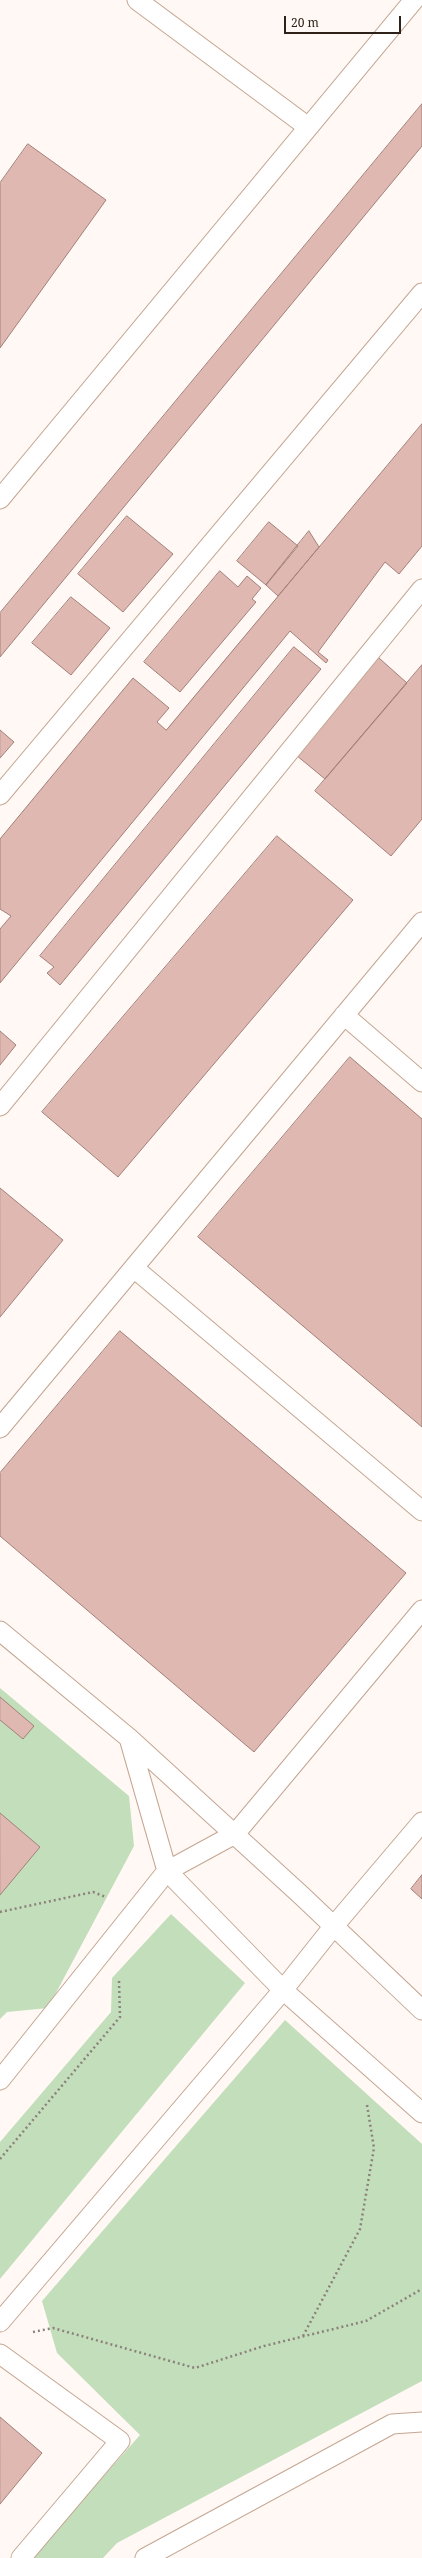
<!DOCTYPE html>
<html>
<head>
<meta charset="utf-8">
<style>
	body { margin:0 }
	#map { position:relative; width:422px; height:2558px; overflow:hidden; background:#fff8f4; font-family:"Noto Serif",serif }
	canvas { display:block }
	.scale { position:absolute; left:284px; top:16px; width:117px; height:18px; box-sizing:border-box; border:2px solid #2d2119; border-top:0; padding-left:5px; font-size:12px; line-height:14px; white-space:nowrap; color:#2d2119; -webkit-text-stroke:3px #fff8f4; paint-order:stroke }
</style>
</head>
<body>
<div id="map">
<canvas width="422" height="2558"></canvas>
<div class="scale">20 m</div>
</div>
<script>
const g = document.querySelector('canvas').getContext('2d');
g.lineJoin = 'round';
function fill(path, color) {
  g.fillStyle = color;
  g.fill(path, 'evenodd');
}
function trace(path, color, width, dash) {
  g.strokeStyle = color;
  g.lineWidth = width;
  g.lineCap = dash ? 'butt' : 'round';
  g.setLineDash(dash || []);
  g.stroke(path);
}
fill(new Path2D(`
	M0,1688L129,1796L134,1846L48,2008L7,2012L0,2019Z
	M171,1914L245,1983L0,2279V2142L111,2012L112,1978Z
	M285,2020L422,2144V2381L117,2543L103,2558H31L140,2435L57,2353L42,2301Z`), '#c3deba');
const building = new Path2D(`
	M422,104V146L0,657V613Z
	M28,144L106,200L0,348V183Z
	M422,424V546L399,574L385,562L318,652L328,660L326,663L290,631L0,983V929L11,916L0,909V839L133,678L169,708L157,722L166,730Z
	M127,516L173,554L123,612L78,574Z
	M269,522L298,546L266,585L237,561Z
	M309,531L319,547L278,596L266,585Z
	M220,571L238,587L247,576L261,588L252,599L256,602L180,692L144,662Z
	M71,597L110,628L71,675L32,643Z
	M294,647L321,669L60,985L47,973L54,967L40,956Z
	M379,658L407,683L325,779L296,755Z
	M422,665V819L391,856L315,791Z
	M0,730L14,742L0,758Z
	M277,836L353,900L118,1177L42,1112Z
	M0,1031L16,1045L0,1065Z
	M350,1057L422,1119V1427L198,1237Z
	M0,1188L63,1240L0,1317Z
	M120,1331L406,1573L254,1752L0,1536V1473Z
	M0,1697L34,1726L23,1739L0,1720Z
	M0,1813L40,1847L0,1895Z
	M422,1875V1899L411,1889Z
	M0,2417L42,2453L0,2504Z`);
fill(building, '#deb8b1');
trace(building, '#a38079', 1);
const lane = new Path2D(`
	M137,0L308,127
	M0,499L414,0
	M0,795L422,293
	M344,1015L422,1082
	M0,1106L422,589
	M134,1268L422,1511
	M0,1428L422,922
	M0,1631L129,1738L302,1896L422,2010
	M129,1738L167,1871L283,1990L422,2113
	M0,2080L167,1871L235,1834L422,1610
	M0,2322L283,1990L333,1927L422,1822
	M0,2354L120,2441L21,2558
	M145,2558L392,2424L422,2422`);
trace(lane, '#c4a692', 21);
trace(new Path2D(`
	M0,1912L93,1892L106,1897
	M0,2159L120,2017L119,1981
	M33,2332L53,2328L195,2368L264,2346L366,2321L422,2289
	M303,2336L360,2229L374,2148L367,2105`), '#8c827c', 2.5, [2, 3]);
trace(lane, '#fff', 19);
</script>
</body>
</html>
